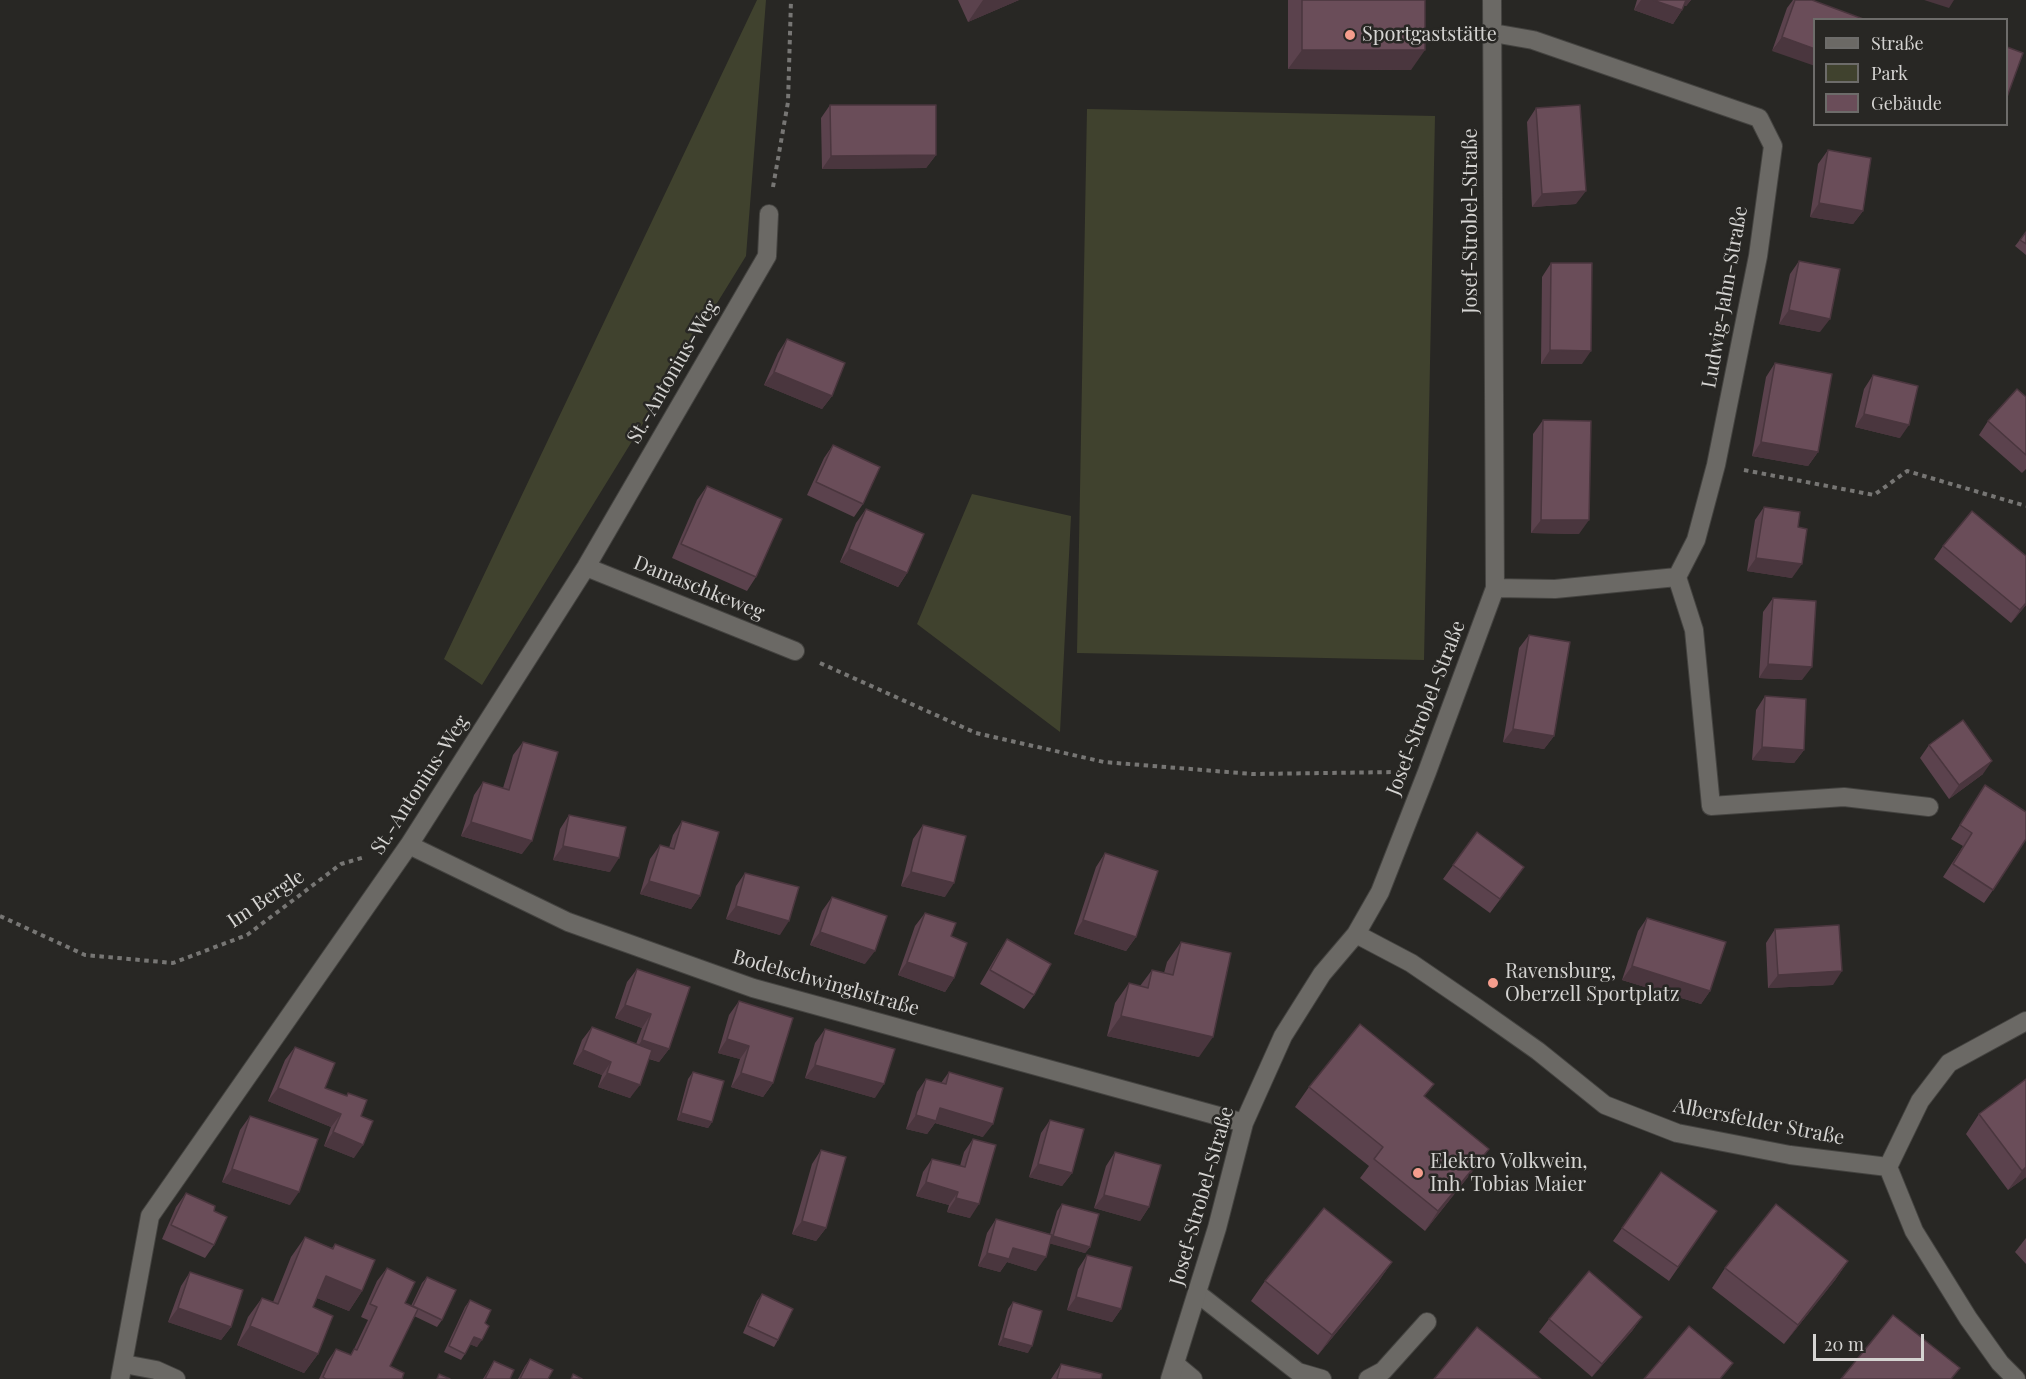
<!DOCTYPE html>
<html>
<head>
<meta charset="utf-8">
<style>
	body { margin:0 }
	#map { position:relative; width:2026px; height:1379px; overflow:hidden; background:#282724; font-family:"Playfair Display",serif }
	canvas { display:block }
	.legend { position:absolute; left:1813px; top:18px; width:195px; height:108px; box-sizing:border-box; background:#282724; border:2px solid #6d6c6a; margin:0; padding:8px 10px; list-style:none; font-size:18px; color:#d5d4d2 }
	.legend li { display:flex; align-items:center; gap:12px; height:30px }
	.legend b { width:30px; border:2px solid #6d6c6a }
	.scale { position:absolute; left:1813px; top:1334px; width:111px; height:27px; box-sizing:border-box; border:3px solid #d5d4d2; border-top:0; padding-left:8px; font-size:18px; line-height:21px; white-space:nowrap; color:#d5d4d2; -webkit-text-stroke:4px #282724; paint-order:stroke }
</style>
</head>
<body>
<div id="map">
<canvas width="2026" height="1379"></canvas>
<ul class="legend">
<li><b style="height:8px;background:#6b6965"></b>Straße</li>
<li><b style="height:16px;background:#40422e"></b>Park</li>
<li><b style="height:16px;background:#6a4d59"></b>Gebäude</li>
</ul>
<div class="scale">20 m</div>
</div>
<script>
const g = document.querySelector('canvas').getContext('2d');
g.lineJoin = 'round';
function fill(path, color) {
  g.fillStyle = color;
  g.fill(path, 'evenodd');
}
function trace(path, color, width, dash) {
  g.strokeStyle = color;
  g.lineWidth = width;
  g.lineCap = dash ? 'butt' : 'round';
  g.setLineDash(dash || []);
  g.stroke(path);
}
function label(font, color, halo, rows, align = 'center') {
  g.font = font + ' "Playfair Display",serif';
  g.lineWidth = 5;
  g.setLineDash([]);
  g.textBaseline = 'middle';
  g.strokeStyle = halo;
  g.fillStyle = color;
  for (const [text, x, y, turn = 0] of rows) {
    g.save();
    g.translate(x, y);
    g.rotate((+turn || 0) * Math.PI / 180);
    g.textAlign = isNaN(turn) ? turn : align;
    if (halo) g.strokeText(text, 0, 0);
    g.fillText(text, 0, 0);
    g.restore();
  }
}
fill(new Path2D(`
	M757,0H766L746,256L482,685L444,659Z
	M1087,109L1435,116L1424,660L1077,653Z
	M972,494L1071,516L1060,732L917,624Z`), '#40422e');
const service = new Path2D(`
	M1197,1293L1298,1372L1322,1379
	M1175,1364L1193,1379
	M1368,1379L1383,1371L1427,1322`);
const minor = new Path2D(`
	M1493,33L1533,40L1759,118L1773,146L1758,256L1716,465L1696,540L1677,577L1555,589L1495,588
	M586,567L795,651
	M1677,577L1694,630L1711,806L1844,797L1929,807
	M409,845L568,922L753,988L1244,1123
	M1356,934L1411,963L1477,1008L1538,1051L1605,1105L1677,1133L1790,1155L1888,1167
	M124,1364L156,1370L176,1379
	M120,1379L150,1216L409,845L586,567L767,256L769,214
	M1170,1379L1217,1228L1244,1123L1283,1036L1322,974L1356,934L1380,892L1427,772L1495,588L1492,0
	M2016,1379L2000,1363L1968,1318L1914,1231L1888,1167L1920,1101L1949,1063L2026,1021`);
trace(service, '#444340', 20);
trace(minor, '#444340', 20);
trace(new Path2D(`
	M773,187L788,102L791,0
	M1744,470L1874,495L1907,471L2026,506
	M820,663L976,733L1104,762L1252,774L1397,772
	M0,916L85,955L173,963L247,935L341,864L365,857`), '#777674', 4, [4.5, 4.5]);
trace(service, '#6b6965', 18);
trace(minor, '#6b6965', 18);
fill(new Path2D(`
	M958,0H1019L968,22Z
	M1288,0H1425L1411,70L1288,69Z
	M1637,0H1691L1686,6L1684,5L1682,10L1673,24L1634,10Z
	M1793,0H1812L1772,51L1787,8Z
	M830,105L936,155L926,168L822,169L821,118Z
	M1536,108L1576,204L1532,207L1527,122Z
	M1828,150L1863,211L1853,224L1810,217L1818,164Z
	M2026,232V255L2015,246Z
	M1799,261L1820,332L1779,324L1790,274Z
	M1551,263L1582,364H1541L1542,277Z
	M787,339L832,396L822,409L764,385L778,353Z
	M1775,363L1818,452L1808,466L1752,456L1766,377Z
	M1873,375L1900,438L1855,427L1864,389Z
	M2026,397V469L2022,473L1979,435L1988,421Z
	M1543,420L1579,534L1531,533L1533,434Z
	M833,445L863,504L854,517L807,495L824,458Z
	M707,486L756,577L747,591L672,558L697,500Z
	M1764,507L1798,527L1792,578L1747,571L1755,520Z
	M866,509L907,573L898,587L840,562L856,523Z
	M1943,546L2026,556V605L2011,623L1934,559Z
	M1773,598L1802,680L1759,678L1763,612Z
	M1529,635L1554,736L1544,749L1503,742L1519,648Z
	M1765,696L1804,750L1794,763L1752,760L1756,710Z
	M523,742L522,854L461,836L474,795L483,782L503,788L513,755Z
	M1929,745L1983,774L1949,799L1920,758Z
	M1985,785L1993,890L1984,903L1943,877L1963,846L1951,839Z
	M569,815L610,872L553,860L560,829Z
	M682,821L700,896L691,909L640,894L650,859L660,845L669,848L673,835Z
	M923,825L945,897L901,886L913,839Z
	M1477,832L1514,881L1490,913L1443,879Z
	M1105,853L1136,937L1126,951L1074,934L1096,867Z
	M745,873L780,935L726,919L736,886Z
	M832,897L865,964L810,945L822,911Z
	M925,913L951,936L954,978L945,992L898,975L915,926Z
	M1647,918L1710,991L1701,1004L1622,980L1638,931Z
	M1775,929L1833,985L1768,988L1766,943Z
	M1007,939L1034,995L1024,1009L980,984L998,953Z
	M1181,942L1199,1057L1107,1036L1115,1003L1129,983L1140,986L1152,970L1164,973L1167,962Z
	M637,969L669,1049L659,1062L649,1059L630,1098L598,1087L602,1075L573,1064L582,1040L592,1027L636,1044L642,1028L615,1018L627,982Z
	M739,1001L773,1083L763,1097L731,1087L740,1059L718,1053L729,1015Z
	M825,1029L875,1098L805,1078L815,1043Z
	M295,1047L325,1088L346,1096L348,1093L361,1116L354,1158L324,1146L331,1127L268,1101L285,1060Z
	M693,1072L712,1122L708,1128L677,1120L688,1079Z
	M949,1072L983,1137L935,1123L927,1134L906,1129L917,1092L926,1079L941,1083Z
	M2026,1079V1177L2008,1190L1966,1134L1979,1114Z
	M1309,1087L1425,1097L1475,1168L1425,1231L1360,1178L1369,1166L1295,1107Z
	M250,1116L290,1205L222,1182L240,1130Z
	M1050,1120L1072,1173L1062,1186L1029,1177L1041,1133Z
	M973,1139L970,1218L947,1212L949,1205L916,1196L923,1172L932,1159L960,1166L964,1152Z
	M821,1150L826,1228L816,1241L792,1234L812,1164Z
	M1115,1152L1149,1207L1140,1221L1094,1208L1106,1166Z
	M1661,1172L1717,1211L1669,1281L1613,1241Z
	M186,1193L214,1211V1245L205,1258L162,1239L176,1207Z
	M1062,1204L1090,1247L1085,1253L1049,1243L1036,1271L1007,1262L1000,1272L978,1266L987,1233L996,1219L1050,1234L1057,1211Z
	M305,1237L332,1248L335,1244L362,1291L349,1311L317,1298L313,1307L318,1354L304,1373L237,1345L248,1317L262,1298L273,1302L291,1257Z
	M2026,1238V1264L2015,1252Z
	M1087,1255L1121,1309L1112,1322L1067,1310L1078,1269Z
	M1848,1261L1835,1280L1784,1344L1712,1288L1725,1268Z
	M1392,1262L1378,1282L1318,1355L1251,1301L1265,1281Z
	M387,1268L405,1303L411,1306L422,1283L427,1277L442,1320L437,1327L414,1316L390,1366L402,1379H319L327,1362L336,1349L350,1355L354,1349L368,1320L361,1317L377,1281Z
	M190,1272L231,1327L221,1340L168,1322L181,1286Z
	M762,1294L778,1340L774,1347L743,1333L757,1301Z
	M470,1300L485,1323L477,1347L470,1344L465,1354L461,1360L444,1352L465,1307Z
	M1013,1302L1028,1353L998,1345L1008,1309Z
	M1642,1317L1632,1331L1592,1377L1539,1332L1549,1319Z
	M530,1359L548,1379H518L525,1366Z
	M494,1361L510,1379H483Z
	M1061,1364L1101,1379H1051Z`), '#5b424d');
fill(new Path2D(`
	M983,0H1019L968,22Z
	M1641,0H1653L1682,10L1673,24L1634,10Z
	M1682,0H1691L1686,6L1680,4Z
	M1924,0H1954L1949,8Z
	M1782,37L1815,49V66L1772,51Z
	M1302,50H1425L1411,70L1288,69Z
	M936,155L926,168L822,169L831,156Z
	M1586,191L1576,204L1532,207L1542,194Z
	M1819,203L1863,211L1853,224L1810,217Z
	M1789,310L1830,319L1820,332L1779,324Z
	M1550,350L1591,351L1582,364H1541Z
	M774,372L832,396L822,409L764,385Z
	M1864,414L1909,425L1900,438L1855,427Z
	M1761,442L1818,452L1808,466L1752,456Z
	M1541,520H1589L1579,534L1531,533Z
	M849,549L907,573L898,587L840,562Z
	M1756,558L1802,564L1792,578L1747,571Z
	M2026,603V605L2011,623L2020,610Z
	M1768,664L1812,667L1802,680L1759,678Z
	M1513,729L1554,736L1544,749L1503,742Z
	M1762,747L1804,750L1794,763L1752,760Z
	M1992,761L1983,774L1949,799L1959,785Z
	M471,822L532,841L522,854L461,836Z
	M563,846L619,858L610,872L553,860Z
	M911,872L954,883L945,897L901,886Z
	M649,881L700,896L691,909L640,894Z
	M736,906L789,921L780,935L726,919Z
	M1083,920L1136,937L1126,951L1074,934Z
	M820,932L875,951L865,964L810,945Z
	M907,962L954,978L945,992L898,975Z
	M1632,966L1710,991L1701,1004L1622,980Z
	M1842,971L1833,985L1768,988L1778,975Z
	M625,1005L651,1014L642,1028L615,1018Z
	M1121,1016L1213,1037L1199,1057L1107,1036Z
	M727,1039L749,1046L740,1059L718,1053Z
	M642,1040L669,1049L659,1062L633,1053Z
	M583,1050L611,1062L602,1075L573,1064Z
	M815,1065L884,1084L875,1098L805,1078Z
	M607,1073L640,1085L630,1098L598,1087Z
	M741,1073L773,1083L763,1097L731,1087Z
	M278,1088L341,1114L331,1127L268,1101Z
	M940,1108L993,1124L983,1137L935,1123L927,1134L906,1129L916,1115Z
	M681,1113L712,1122L708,1128L677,1120Z
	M333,1132L363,1145L354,1158L324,1146Z
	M1489,1149L1475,1168L1425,1231L1438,1211Z
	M1038,1164L1072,1173L1062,1186L1029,1177Z
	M2026,1167V1177L2008,1190L2022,1171Z
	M232,1169L299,1192L290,1205L222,1182Z
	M926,1182L958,1192L949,1205L916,1196Z
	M1104,1195L1149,1207L1140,1221L1094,1208Z
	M956,1198L979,1204L970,1218L947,1212Z
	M802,1221L826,1228L816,1241L792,1234Z
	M1053,1236L1090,1247L1085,1253L1048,1243Z
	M1013,1248L1046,1257L1036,1271L1007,1262L1000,1272L978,1266L987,1253Z
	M1848,1261L1835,1280L1784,1344L1798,1325Z
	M1392,1262L1378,1282L1318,1355L1332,1335Z
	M326,1276L362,1291L349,1311L312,1296Z
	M1076,1297L1121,1309L1112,1322L1067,1310Z
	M178,1308L231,1327L221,1340L168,1322Z
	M1642,1317L1632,1331L1592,1377L1602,1364Z
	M250,1326L318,1354L304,1373L237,1345Z
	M474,1337L482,1340L477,1347L469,1344Z
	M1003,1338L1032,1346L1028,1353L998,1345Z`), '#4a363e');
const building = new Path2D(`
	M1302,0H1425V50H1302Z
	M1653,0H1686L1682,10Z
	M1795,0H1812L1866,20H1815V49L1782,37Z
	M2007,47L2023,53L2007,97Z
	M830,105H936V155L831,156Z
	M1580,105L1586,191L1542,194L1536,108Z
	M1828,150L1871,158L1863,211L1819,203Z
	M2026,232V244L2020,240Z
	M1799,261L1840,269L1830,319L1789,310Z
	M1551,263H1592L1591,351L1550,350Z
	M787,339L845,363L832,396L774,372Z
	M1775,363L1832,374L1818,452L1761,442Z
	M1873,375L1918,386L1909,425L1864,414Z
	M2017,389L2026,397V455L1988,421Z
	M1543,420L1591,421L1589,520H1541Z
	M833,445L880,467L863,504L816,482Z
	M707,486L782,519L756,577L681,544Z
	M1764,507L1800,512L1798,527L1807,529L1802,564L1756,558Z
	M866,509L924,534L907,573L849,549Z
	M1972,511L2026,556V603L2020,610L1943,546Z
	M1773,598L1816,601L1812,667L1768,664Z
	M1529,635L1570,642L1554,736L1513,729Z
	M1765,696L1806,699L1804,750L1762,747Z
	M1963,720L1992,761L1959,785L1929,745Z
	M523,742L558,752L532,841L471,822L483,782L509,790Z
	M1985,785L2026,812V839L1993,890L1953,864L1972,833L1960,825Z
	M569,815L626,827L619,858L563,846Z
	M682,821L719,832L700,896L649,881L660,845L674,849Z
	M923,825L966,836L954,883L911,872Z
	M1477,832L1524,867L1500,899L1453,865Z
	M1105,853L1158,871L1136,937L1083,920Z
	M745,873L799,887L789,921L736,906Z
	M832,897L887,916L875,951L820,932Z
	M925,913L956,923L951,936L967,943L954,978L907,962Z
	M1647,918L1726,942L1710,991L1632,966Z
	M1839,925L1842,971L1778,975L1775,929Z
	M1007,939L1051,964L1034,995L990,970Z
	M1181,942L1231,953L1213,1037L1121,1016L1129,983L1148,988L1152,970L1173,975Z
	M637,969L690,987L669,1049L642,1040L651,1014L625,1005Z
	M739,1001L793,1018L773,1083L741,1073L749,1046L727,1039Z
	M1360,1024L1434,1084L1424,1096L1489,1149L1438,1211L1374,1159L1383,1147L1309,1087Z
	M592,1027L652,1050L640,1085L607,1073L611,1062L583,1050Z
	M825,1029L895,1049L884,1084L815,1065Z
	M295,1047L335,1063L325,1088L347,1096L348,1093L367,1100L361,1116L373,1121L363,1145L333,1132L341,1114L278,1088Z
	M693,1072L724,1081L712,1122L681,1113Z
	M949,1072L1003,1088L993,1124L940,1108L936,1121L916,1115L926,1079L946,1084Z
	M2026,1079V1167L2022,1171L1979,1114Z
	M250,1116L318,1139L299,1192L232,1169Z
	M1050,1120L1084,1129L1072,1173L1038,1164Z
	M973,1139L996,1145L979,1204L956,1198L958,1192L926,1182L932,1159L965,1167Z
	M821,1150L846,1157L826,1228L802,1221Z
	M1115,1152L1161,1165L1149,1207L1104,1195Z
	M1661,1172L1717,1211L1678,1267L1622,1228Z
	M186,1193L215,1206L214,1211L227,1217L214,1245L171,1225Z
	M1062,1204L1099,1214L1090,1247L1053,1236Z
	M1776,1204L1848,1261L1798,1325L1725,1268Z
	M1324,1208L1392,1262L1332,1335L1265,1281Z
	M996,1219L1052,1235L1046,1257L1013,1248L1009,1259L987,1253Z
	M305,1237L333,1249L335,1244L375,1260L362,1291L326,1276L313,1307L333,1316L318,1354L250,1326L262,1298L278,1304Z
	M1087,1255L1132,1267L1121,1309L1076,1297Z
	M387,1268L415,1282L405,1303L418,1309L390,1366L404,1373L402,1379H326L323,1377L336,1349L351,1355L354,1349L357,1350L377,1307L370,1304Z
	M1589,1271L1642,1317L1602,1364L1549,1319Z
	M190,1272L243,1290L231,1327L178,1308Z
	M427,1277L456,1290L442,1320L413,1306Z
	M762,1294L793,1309L778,1340L748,1326Z
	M470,1300L491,1310L485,1323L489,1326L482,1340L474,1337L465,1354L449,1346Z
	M1013,1302L1042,1311L1032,1346L1003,1338Z
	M1893,1315L1960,1368L1951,1379H1841Z
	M1689,1326L1733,1363L1720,1379H1644Z
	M1477,1327L1541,1379H1434Z
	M530,1359L553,1370L548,1379H520Z
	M494,1361L514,1370L510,1379H485Z
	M1061,1364L1102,1374L1101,1379H1057Z
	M439,1374L450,1379H437Z
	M573,1374L582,1379H571Z`);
fill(building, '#6a4d59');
trace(building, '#4a363e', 1.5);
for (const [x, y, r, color] of [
	[1350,35,6,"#f59d8d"],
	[1493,983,6,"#f59d8d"],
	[1418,1173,6,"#f59d8d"]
]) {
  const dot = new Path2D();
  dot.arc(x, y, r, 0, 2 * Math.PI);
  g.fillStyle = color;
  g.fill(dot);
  trace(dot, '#282724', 2);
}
label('20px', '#d5d4d2', '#282724', [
	["Sportgaststätte",1362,35],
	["Ravensburg,",1505,972],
	["Oberzell Sportplatz",1505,995],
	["Elektro Volkwein,",1430,1162],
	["Inh. Tobias Maier",1430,1185]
], 'left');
label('20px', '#d5d4d2', '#282724', [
	["Josef-Strobel-Straße",1471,221,-90],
	["Ludwig-Jahn-Straße",1725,297,-80],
	["St.-Antonius-Weg",673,372,-60],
	["Damaschkeweg",699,588,22],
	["Josef-Strobel-Straße",1426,708,-69],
	["St.-Antonius-Weg",420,785,-57],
	["Im Bergle",266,899,-34],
	["Bodelschwinghstraße",826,983,16],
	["Albersfelder Straße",1759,1122,11],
	["Josef-Strobel-Straße",1202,1196,-74]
]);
</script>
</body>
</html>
